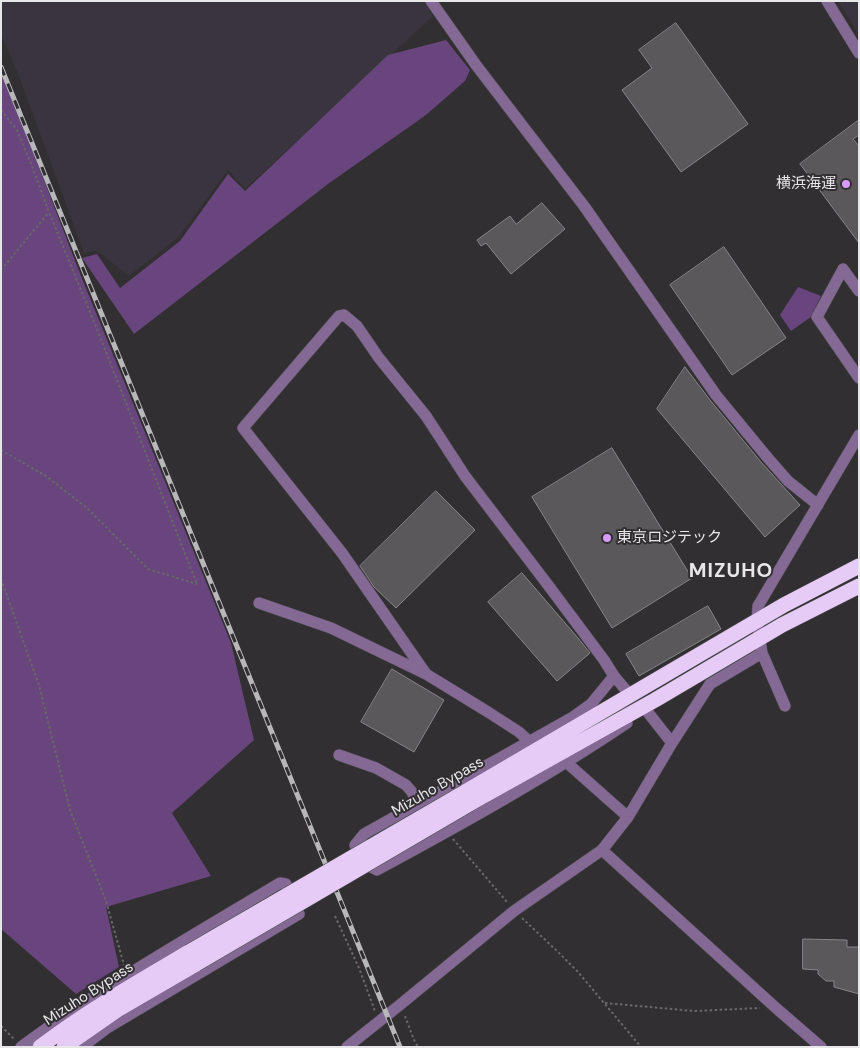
<!DOCTYPE html>
<html>
<head>
<meta charset="utf-8">
<style>
	body { margin:0 }
	#map { position:relative; width:860px; height:1048px; overflow:hidden; background:#312f32; font-family:"DM Sans",sans-serif }
	canvas { display:block }
	.frame { position:absolute; inset:0; border:2px solid #e7e6e8; pointer-events:none }
</style>
</head>
<body>
<div id="map">
<canvas width="860" height="1048"></canvas>
<div class="frame"></div>
</div>
<script>
const g = document.querySelector('canvas').getContext('2d');
g.lineJoin = 'round';
function fill(path, color) {
  g.fillStyle = color;
  g.fill(path, 'evenodd');
}
function trace(path, color, width, dash) {
  g.strokeStyle = color;
  g.lineWidth = width;
  g.lineCap = dash ? 'butt' : 'round';
  g.setLineDash(dash || []);
  g.stroke(path);
}
function label(font, color, halo, rows, align = 'center') {
  g.font = font + ' "DM Sans","Noto Sans JP",sans-serif';
  g.lineWidth = 4;
  g.setLineDash([]);
  g.textBaseline = 'middle';
  g.strokeStyle = halo;
  g.fillStyle = color;
  for (const [text, x, y, turn = 0] of rows) {
    g.save();
    g.translate(x, y);
    g.rotate((+turn || 0) * Math.PI / 180);
    g.textAlign = isNaN(turn) ? turn : align;
    if (halo) g.strokeText(text, 0, 0);
    g.fillText(text, 0, 0);
    g.restore();
  }
}
fill(new Path2D(`
	M1,1H424L433,16L245,189L228,170L179,237L129,276L97,251L84,253L18,74L1,35Z
	M838,1H859V35Z`), '#39343d');
fill(new Path2D(`
	M446,40L470,70L465,81L426,115L328,184L134,334L82,258L97,254L120,288L180,241L228,174L245,191L388,55Z
	M1,69L81,276L231,643L254,740L172,813L211,876L106,907L119,967L76,994L1,929Z
	M798,287L821,296L811,317L791,331L780,315Z`), '#68457c');
const building = new Path2D(`
	M676,23L748,124L681,172L622,90L652,68L639,50Z
	M859,120V135L853,139L859,146V243L800,164Z
	M542,203L565,229L511,274L486,243L481,246L477,240L510,216L516,224Z
	M724,247L786,338L732,375L670,285Z
	M685,367L710,400L761,462L800,505L765,537L657,409Z
	M612,448L692,578L612,628L532,497Z
	M436,491L475,530L396,608L374,587L360,566Z
	M522,573L578,638L590,653L557,681L488,602Z
	M708,606L721,629L639,676L626,654Z
	M392,669L444,700L414,752L361,722Z
	M803,939L847,940V947H859V994L834,987V981H826L818,974V970L803,969Z`);
fill(building, '#5a585b');
trace(building, '#878589', 1);
const minor = new Path2D(`
	M431,1L476,65L584,206L716,395L767,457L788,481L818,505
	M827,1L859,53
	M859,291L843,269L817,317L859,378
	M259,603L331,628L426,674L488,712L519,732L530,742
	M426,674L342,553L243,428L339,316L344,315L357,326L379,358L426,416L465,476L548,585L604,660L614,676L630,695
	M614,676L591,704L573,717L364,834L355,845L363,863L377,870C462,824 547,777 627,723
	M785,706L762,653L757,621L758,606L859,435
	M646,710L672,743
	M339,755L376,768L406,785L412,792L417,804
	M566,762L628,817
	M602,850L776,1008L821,1047
	M21,1047C103,986 192,936 280,883L286,884L299,914L107,1028L82,1047
	M347,1047L401,1004L514,911L602,850L628,817L672,743L710,684L762,653`);
const highway = new Path2D(`
	M465,792L784,605L859,566
	M471,803L655,700L782,625L859,586
	M40,1047C87,1011 138,982 189,952
	M64,1047L117,1010L196,964`);
trace(minor, '#4e4c4f', 12);
trace(highway, '#4e4c4f', 16);
trace(new Path2D(`
	M1,110L17,130L32,166L49,212L97,329L197,584
	M1,270L49,212
	M1,450L46,476L87,508L148,569L197,584
	M1,579L39,685L70,810L106,901L124,965
	M453,839L507,902
	M335,916L359,968L375,1011
	M522,918L557,951L578,972L641,1047
	M605,1003L694,1011L760,1008
	M405,1016L414,1040L418,1047
	M1,1026L14,1039`), '#69686a', 2, [2.5, 2.5]);
trace(minor, '#846995', 11);
trace(highway, '#e5cbf6', 15);
const rail = new Path2D(`
	M1,67L400,1047`);
trace(rail, '#b8b7b9', 5);
trace(rail, '#312f32', 3, [9]);
const highwayBridge = new Path2D(`
	M189,952L465,792
	M196,964L471,803`);
trace(highwayBridge, '#4e4c4f', 16, []);
trace(highwayBridge, '#e5cbf6', 15);
for (const [x, y, r, color] of [
	[846,184,5,"#d79bf9"],
	[607,538,5,"#d79bf9"]
]) {
  const dot = new Path2D();
  dot.arc(x, y, r, 0, 2 * Math.PI);
  g.fillStyle = color;
  g.fill(dot);
  trace(dot, '#312f32', 2);
}
label('15px', '#e7e6e8', '#312f32', [
	["横浜海運",836,184],
	["東京ロジテック",617,538,"left"]
], 'right');
label('15px', '#e7e6e8', '#312f32', [
	["Mizuho Bypass",438,787,-30],
	["Mizuho Bypass",89,994,-33]
]);
g.letterSpacing = '1px';
label('bold 20px', '#e7e6e8', '#312f32', [
	["MIZUHO",731,572]
]);
g.letterSpacing = '0px';
</script>
</body>
</html>
